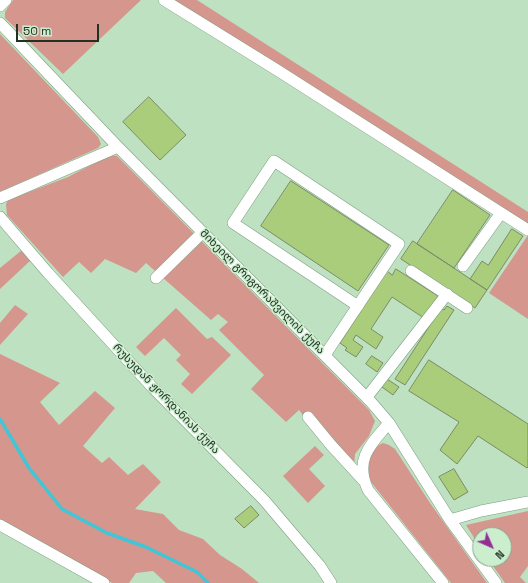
<!DOCTYPE html>
<html>
<head>
<meta charset="utf-8">
<style>
	body { margin:0 }
	#map { position:relative; width:528px; height:583px; overflow:hidden; background:#bee1c1; font-family:"Space Grotesk",sans-serif }
	canvas { display:block }
	.north { position:absolute; left:472px; top:527px; width:40px; height:40px; box-sizing:border-box; background:#cbeece; border:1px solid #88a28a; border-radius:50%; rotate:135deg; font-size:11px; font-weight:700; line-height:16px; text-align:center; color:#233125 }
	.north::after { content:''; display:block; margin:auto; width:14px; height:18px; background:#932e94; clip-path:polygon(50% 0,100% 100%,50% 72%,0 100%) }
	.scale { position:absolute; left:16px; top:24px; width:83px; height:18px; box-sizing:border-box; border:2px solid #233125; border-top:0; padding-left:5px; font-size:12px; line-height:14px; white-space:nowrap; color:#233125; -webkit-text-stroke:3px #cbeece; paint-order:stroke }
</style>
</head>
<body>
<div id="map">
<canvas width="528" height="583"></canvas>
<div class="north">N</div>
<div class="scale">50 m</div>
</div>
<script>
const g = document.querySelector('canvas').getContext('2d');
g.lineJoin = 'round';
function fill(path, color) {
  g.fillStyle = color;
  g.fill(path, 'evenodd');
}
function trace(path, color, width, dash) {
  g.strokeStyle = color;
  g.lineWidth = width;
  g.lineCap = dash ? 'butt' : 'round';
  g.setLineDash(dash || []);
  g.stroke(path);
}
function label(font, color, halo, rows, align = 'center') {
  g.font = font + ' "Space Grotesk","Noto Sans Georgian",sans-serif';
  g.lineWidth = 3;
  g.setLineDash([]);
  g.textBaseline = 'middle';
  g.strokeStyle = halo;
  g.fillStyle = color;
  for (const [text, x, y, turn = 0] of rows) {
    g.save();
    g.translate(x, y);
    g.rotate((+turn || 0) * Math.PI / 180);
    g.textAlign = isNaN(turn) ? turn : align;
    if (halo) g.strokeText(text, 0, 0);
    g.fillText(text, 0, 0);
    g.restore();
  }
}
fill(new Path2D(`
	M13,0H141L63,74L5,18V12Z
	M173,0H197L528,212V224Z
	M0,34L98,137L101,144L98,148L0,192Z
	M110,155L117,156L369,410L375,421L369,436L355,454L353,478L299,410L286,422L251,389L264,375L219,330L228,322L218,314L211,320L146,263L136,273L105,259L91,273L79,262L63,277L7,215L6,204L8,200L68,177Z
	M528,235V319L489,293Z
	M22,250L31,260L0,289V268Z
	M15,305L28,314L0,345V323Z
	M176,308L207,339L212,337L231,355L192,394L181,384L190,374L176,360L181,355L164,338L145,356L136,347Z
	M0,354L60,383L40,402L59,425L95,391L115,408L83,446L102,463L109,457L128,475L143,464L161,482L135,509L163,514L179,530L203,539L220,555L242,569L259,583H166L153,571L136,573L129,583H112L59,552L0,520Z
	M383,443L389,445L395,449L430,503L487,583H451L371,482C370,478 368,474 367,470C367,459 373,447 383,443Z
	M315,446L324,455L309,469L325,486L308,503L283,476Z
	M528,511V566L520,577L526,583H505L488,559H504V535H480V547L466,525Z`), '#d5968e');
trace(new Path2D(`
	M0,419L29,468L62,509L107,533L146,547L197,572L208,583`), '#40c6d7', 3.5);
const building = new Path2D(`
	M149,97L186,135L160,160L123,122Z
	M291,181L389,245L358,291L261,226Z
	M453,190L490,215L454,268L417,244Z
	M512,229L523,236L487,290L470,279L482,261L488,265Z
	M413,241L487,290L475,308L401,259Z
	M396,269L438,296L424,318L392,297L371,329L383,337L376,349L356,335L353,340L363,347L356,357L345,350L347,348L340,343L387,271L392,275Z
	M439,306L444,310L447,306L454,310L405,385L395,379L432,322Z
	M372,356L383,363L377,372L366,364Z
	M429,360L528,424V467L527,468L478,436L457,464L440,450L459,422L409,391Z
	M387,379L399,387L393,395L382,387Z
	M454,469L468,492L454,500L439,477Z
	M251,506L259,515L244,528L235,519Z`);
fill(building, '#aacd7b');
trace(building, '#7b8b66', 1);
const minor = new Path2D(`
	M164,0L277,70L528,230
	M0,6L6,0
	M0,23L118,147L371,402L389,423L450,520L496,583
	M0,198L118,147
	M0,217L48,273L153,388L264,500L320,566L331,583
	M463,266L501,213
	M411,271L467,308
	M156,278L203,232
	M325,355L399,244L274,161L233,223L358,306
	M367,397L447,294
	M308,417L331,445L363,480
	M389,423C370,445 354,460 368,490L443,583
	M450,520L481,511L528,502
	M0,525L104,583`);
trace(minor, '#7d9e80', 12);
trace(minor, '#fff', 11);
label('11px', '#233125', '#cbeece', [
	["მიხეილ გრიგორაშვილის ქუჩა",262,292,45],
	["რუსუდან ჟორდანიას ქუჩა",166,399,46]
]);
</script>
</body>
</html>
